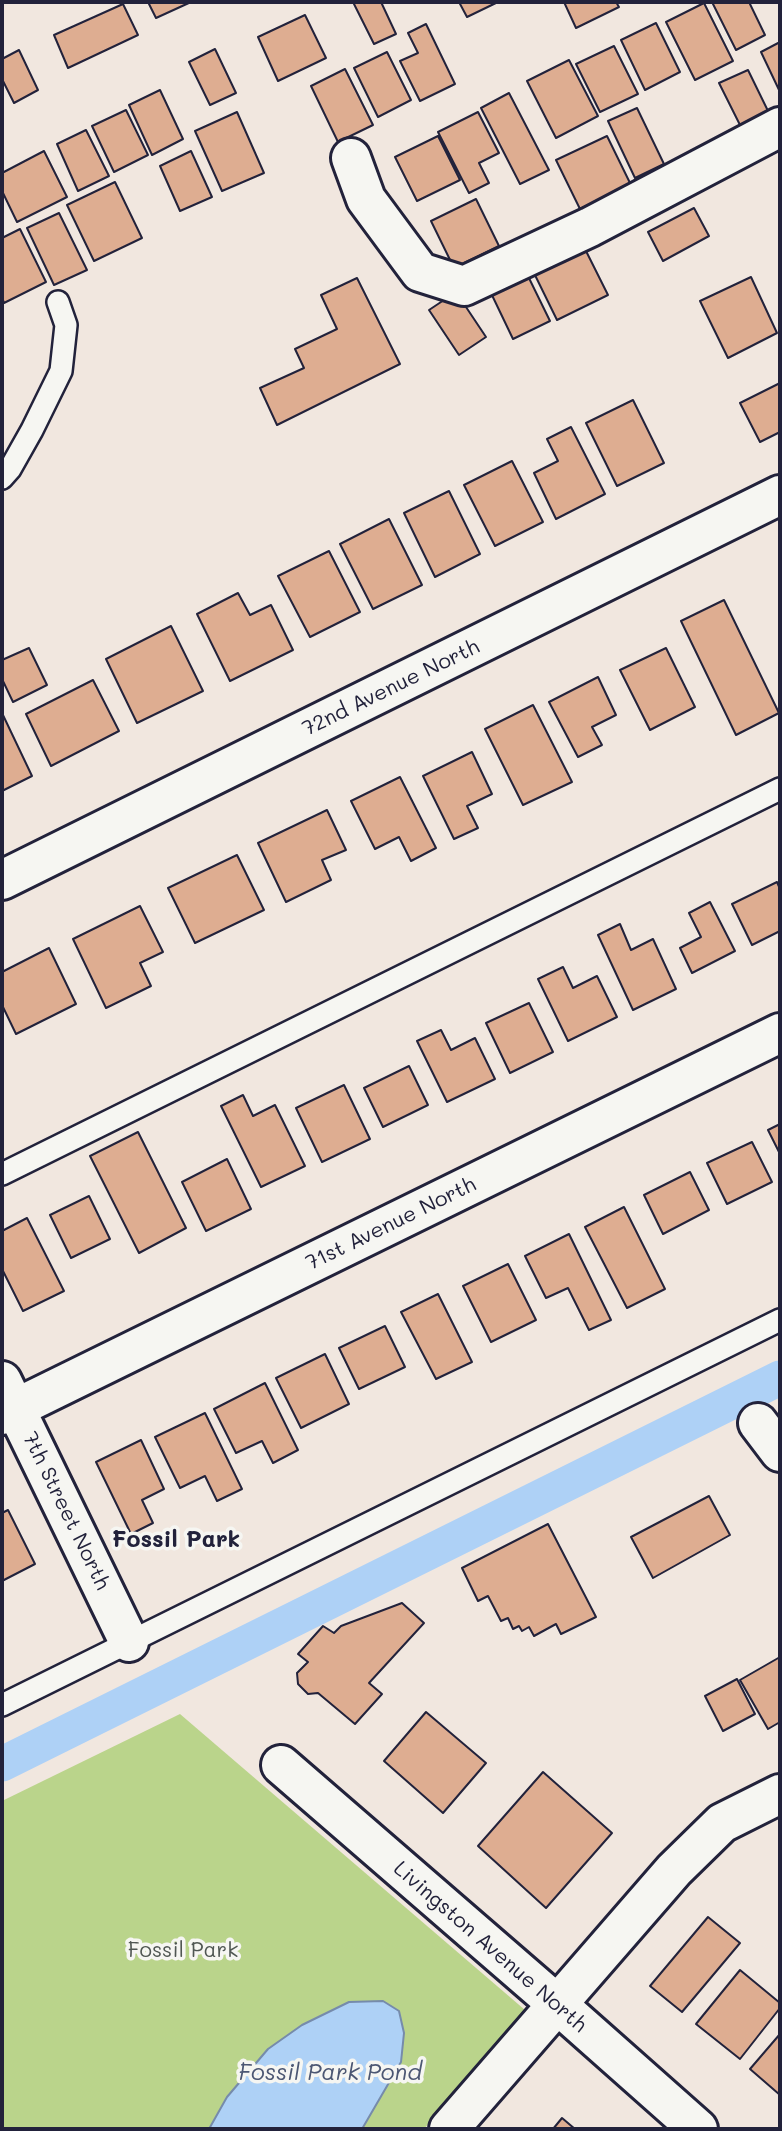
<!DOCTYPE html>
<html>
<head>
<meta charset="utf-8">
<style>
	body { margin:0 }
	#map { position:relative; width:782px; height:2131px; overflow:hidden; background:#f1e7df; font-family:Mali,sans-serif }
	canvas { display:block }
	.frame { position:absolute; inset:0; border:4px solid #22223b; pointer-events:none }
</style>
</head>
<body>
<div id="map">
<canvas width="782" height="2131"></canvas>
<div class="frame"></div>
</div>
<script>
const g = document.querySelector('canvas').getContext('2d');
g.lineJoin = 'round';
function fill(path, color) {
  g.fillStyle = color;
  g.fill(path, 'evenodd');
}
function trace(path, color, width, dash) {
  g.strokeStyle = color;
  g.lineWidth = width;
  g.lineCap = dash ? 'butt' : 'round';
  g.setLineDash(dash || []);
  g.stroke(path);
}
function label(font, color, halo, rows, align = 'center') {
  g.font = font + ' Mali,sans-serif';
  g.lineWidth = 7;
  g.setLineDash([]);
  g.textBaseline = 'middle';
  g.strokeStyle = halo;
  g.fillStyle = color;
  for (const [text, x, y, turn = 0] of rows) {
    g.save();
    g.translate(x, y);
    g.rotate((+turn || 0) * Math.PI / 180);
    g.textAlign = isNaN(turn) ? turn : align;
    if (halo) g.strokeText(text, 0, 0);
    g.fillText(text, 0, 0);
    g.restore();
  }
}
fill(new Path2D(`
	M180,1714L525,2010L424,2129H2V1801Z`), '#bad48b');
const water = new Path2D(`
	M383,2001L399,2011L404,2033L401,2062L362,2129H209L227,2097L268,2049L302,2025L349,2002Z`);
fill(water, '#aed1f6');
trace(water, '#768bab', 2);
trace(new Path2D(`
	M2,1764L780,1378`), '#aed1f6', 35);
const building = new Path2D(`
	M148,2H191L156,18Z
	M353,2H381L396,34L374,44Z
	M459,2H498L467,17Z
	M564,2H616L619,7L576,28Z
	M712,2H749L765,35L736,50Z
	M704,3L733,61L695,80L666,22Z
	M123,4L138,35L68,68L54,35Z
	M305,15L326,58L278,81L258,37Z
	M656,23L680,72L645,90L621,40Z
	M426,24L455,84L420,101L400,61L418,53L408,33Z
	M780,42V92L761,52Z
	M614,46L638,94L600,112L576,64Z
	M215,49L236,93L210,105L189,62Z
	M19,50L38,90L14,103L2,79V59Z
	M387,52L411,100L378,117L354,68Z
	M569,60L598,116L556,138L527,81Z
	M345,69L373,125L338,142L311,86Z
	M748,70L769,113L741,127L719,83Z
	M160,90L183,139L152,155L129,105Z
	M509,93L549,170L520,184L481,108Z
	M637,108L664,164L635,178L608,121Z
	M126,110L148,155L114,172L92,126Z
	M237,112L264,173L222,191L195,131Z
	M478,112L499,153L479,163L489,183L469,193L438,132Z
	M86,130L109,176L78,191L57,144Z
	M438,136L460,180L417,201L395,157Z
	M607,136L631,185L580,209L556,160Z
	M44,151L67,197L17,222L2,191V173Z
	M191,151L212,197L180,211L160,166Z
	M115,182L142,238L94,261L67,205Z
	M476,199L499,246L454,268L431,221Z
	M694,208L709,236L663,261L648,232Z
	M59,213L87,270L54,285L27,228Z
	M20,229L46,282L4,303L2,297V238Z
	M582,243L608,295L557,320L532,269Z
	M526,272L550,321L513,339L490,291Z
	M751,277L777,333L728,358L700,301Z
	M357,278L400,364L277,425L260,388L304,368L295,349L337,329L321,295Z
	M456,292L486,337L459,355L429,310Z
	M780,383V432L760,442L740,403Z
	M633,400L664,463L617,486L586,423Z
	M571,427L605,494L556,519L534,473L558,461L547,439Z
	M512,461L543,522L495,546L464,485Z
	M449,491L480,554L435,577L404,513Z
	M389,519L422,585L373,609L340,544Z
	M329,551L360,612L310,637L278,576Z
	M238,593L250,615L271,605L293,650L230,681L197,614Z
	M724,600L779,713L736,735L681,621Z
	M171,626L203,691L137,723L106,659Z
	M29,648L47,685L13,702L2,679V660Z
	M666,648L695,707L650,730L620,670Z
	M598,677L616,715L592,727L602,745L578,757L549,702Z
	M93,680L119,731L51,766L26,714Z
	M533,705L572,782L523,805L485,729Z
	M2,713L32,776L2,791Z
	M472,752L492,794L467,806L478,828L454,839L423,776Z
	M400,777L436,848L411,861L399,837L375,849L351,801Z
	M327,810L346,850L322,860L331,880L286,902L258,843Z
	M237,855L264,910L195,943L168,888Z
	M777,882L780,889V931L752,945L732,904Z
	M710,902L735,951L692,973L680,948L701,937L689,913Z
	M140,906L163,952L140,963L151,986L106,1008L73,939Z
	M620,924L631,950L653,939L676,989L633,1010L598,935Z
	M49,948L76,1004L16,1034L2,1005V972Z
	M563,967L573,988L597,976L617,1017L568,1041L538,979Z
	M529,1003L553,1052L510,1073L486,1023Z
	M441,1030L451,1050L475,1038L495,1079L447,1102L417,1041Z
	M409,1066L428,1105L383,1127L364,1088Z
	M344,1085L370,1139L322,1162L296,1108Z
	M243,1095L253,1116L275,1105L305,1166L261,1187L221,1106Z
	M780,1124V1154L768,1130Z
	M138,1132L186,1228L139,1253L90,1156Z
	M752,1142L772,1182L727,1204L707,1163Z
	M227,1159L251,1209L206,1231L182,1182Z
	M690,1172L709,1210L663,1234L644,1195Z
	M89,1196L110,1239L71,1258L50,1215Z
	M624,1207L665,1289L627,1308L585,1227Z
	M27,1218L64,1291L23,1311L2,1269V1231Z
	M569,1234L611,1320L589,1330L568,1288L546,1298L525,1256Z
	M508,1264L536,1320L491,1342L463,1286Z
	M438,1294L472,1362L436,1379L401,1312Z
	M385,1326L405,1367L359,1389L339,1348Z
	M325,1354L349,1404L301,1428L276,1378Z
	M265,1383L298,1450L273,1463L262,1441L236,1453L214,1409Z
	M205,1413L242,1489L217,1501L205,1476L180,1488L155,1437Z
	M141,1440L164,1489L142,1500L153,1523L131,1534L96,1462Z
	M709,1496L730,1535L653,1578L631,1537Z
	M8,1510L35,1564L2,1581V1513Z
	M548,1524L596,1617L561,1634L556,1624L534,1636L529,1627L522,1631L519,1626L513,1629L508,1618L501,1621L488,1596L478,1601L462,1568Z
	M402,1603L424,1623L369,1683L382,1694L355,1724L318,1693L308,1694L298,1684L297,1673L308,1662L298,1654L323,1626L334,1633L341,1626Z
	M780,1657V1722L768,1729L740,1680Z
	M737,1679L755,1714L723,1731L705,1696Z
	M426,1712L486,1763L443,1813L384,1761Z
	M543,1772L612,1833L546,1908L478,1846Z
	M708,1917L740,1943L682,2012L650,1986Z
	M740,1970L780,2003V2008L740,2059L696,2024Z
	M780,2034V2095L750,2069Z
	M562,2118L575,2129H553Z`);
fill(building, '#dead91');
trace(building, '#22223b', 2);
const lane = new Path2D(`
	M2,478L10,469L32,430L61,371L66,325L58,302
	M2,1174L780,789
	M2,1705L780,1320`);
const street = new Path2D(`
	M351,158L366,199L420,272L464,286L590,227L780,127
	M2,880L780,495
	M2,1381L129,1642
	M2,1415L780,1033
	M758,1423L780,1452
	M281,1765L557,2004L698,2129
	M449,2129L674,1870L722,1823L780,1794`);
trace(lane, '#22223b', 26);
trace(street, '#22223b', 44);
trace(lane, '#f6f6f2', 21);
trace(street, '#f6f6f2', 38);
label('21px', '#22223b', '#f6f6f2', [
	["72nd Avenue North",391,688,-26],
	["71st Avenue North",391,1224,-26],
	["7th Street North",66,1511,64],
	["Livingston Avenue North",490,1947,41]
]);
label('21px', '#505753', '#f6f6f2', [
	["Fossil Park",183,1951]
]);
label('bold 23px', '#22223b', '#f6f6f2', [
	["Fossil Park",176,1540]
]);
label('italic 23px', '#4c5773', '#f6f6f2', [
	["Fossil Park Pond",330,2073]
]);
</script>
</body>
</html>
